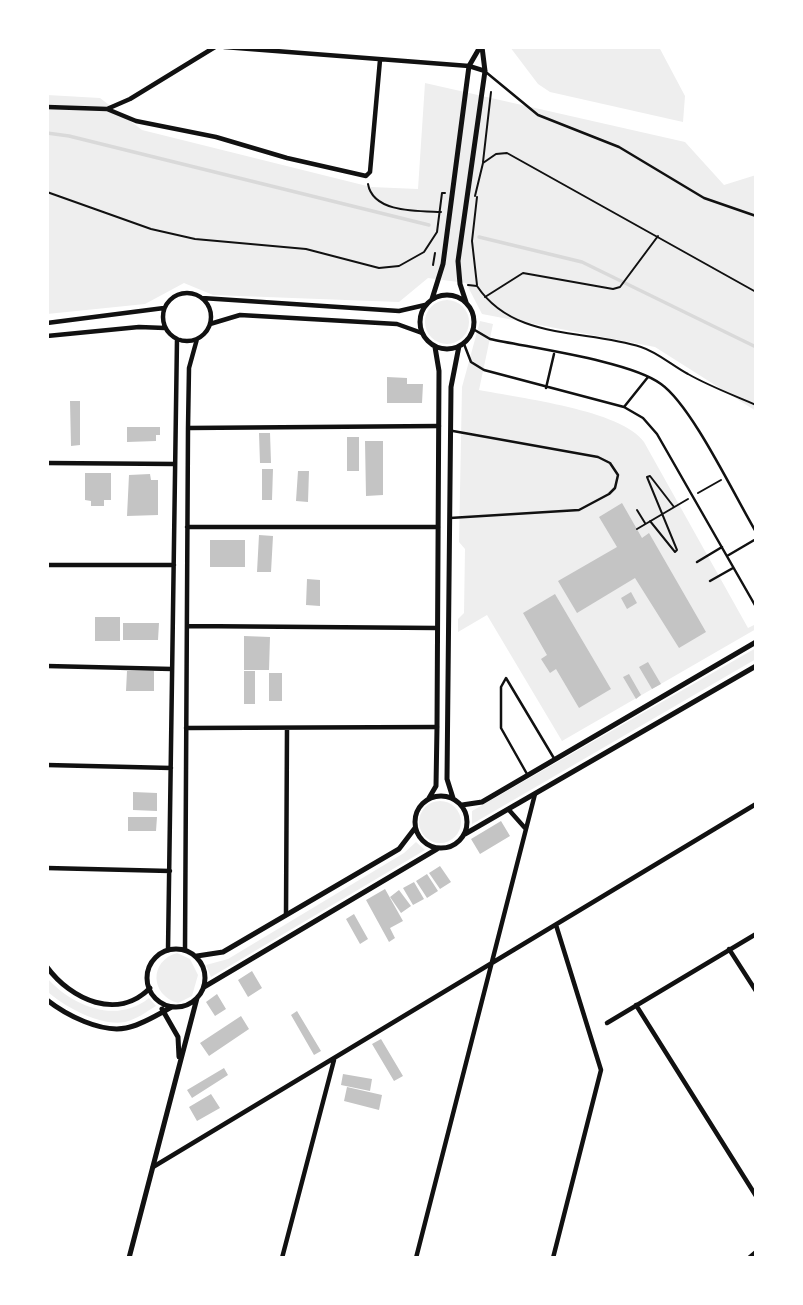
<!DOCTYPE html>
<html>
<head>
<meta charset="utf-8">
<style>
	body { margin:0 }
	#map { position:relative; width:803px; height:1305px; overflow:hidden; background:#fff; font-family:"Fira Sans Condensed",sans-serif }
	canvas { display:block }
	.frame { position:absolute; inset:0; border:49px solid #fff; pointer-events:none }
</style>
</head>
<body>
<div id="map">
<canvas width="803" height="1305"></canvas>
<div class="frame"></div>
</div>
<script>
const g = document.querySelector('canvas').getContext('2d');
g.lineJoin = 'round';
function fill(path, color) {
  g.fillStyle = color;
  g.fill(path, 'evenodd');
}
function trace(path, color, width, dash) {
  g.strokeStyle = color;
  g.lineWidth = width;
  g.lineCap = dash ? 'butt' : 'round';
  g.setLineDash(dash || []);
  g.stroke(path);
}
fill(new Path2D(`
	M510,47H659L685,96L683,122L550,92L538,84Z
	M425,83L685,142L724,185L756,175V411L655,347L482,314L466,283L428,278L399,302L213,295L184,283L145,304L47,314V95L100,98L142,130L371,187L418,189Z
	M425 322a22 22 0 1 1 44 0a22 22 0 1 1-44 0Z
	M480,321L493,324L479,390C519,398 622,410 644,442L748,628L756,624V629L562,741L487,615L458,632V619L464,613L465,549L459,542L462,387Z
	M756,648V659L472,824V811Z
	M419 822a21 21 0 1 1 42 0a21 21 0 1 1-42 0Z
	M416,842L425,850L211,977L206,965L228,959L404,853Z
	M177,953L190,959L198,975L192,996L178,1003C150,995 149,961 177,953Z
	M47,978C73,1007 117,1024 149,998L156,1006C146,1012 137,1019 125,1022C102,1027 64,1007 47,991Z`), '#eee');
trace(new Path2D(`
	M47,133L69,136L429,225
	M479,237L582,262L756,347`), '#d9d9d9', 3.5);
fill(new Path2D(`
	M387,377L407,378V384H423L422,403H387Z
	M70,401H80V445L71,446Z
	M127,427H160V435H156V441L127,442Z
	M259,433H270L271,463H260Z
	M347,437H359V471H347Z
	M365,441H383V495L366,496Z
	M262,469H273L272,500H262Z
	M298,471H309L308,502L296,501Z
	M85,473H111V500H104V506H91V501L85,500Z
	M150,474L151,480H158V515L127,516L129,475Z
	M622,503L642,538L649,533L706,632L679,648L635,578L577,613L558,581L617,547L599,517Z
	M259,535L273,536L271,572H257Z
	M210,540H245V567H210Z
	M307,579L320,580V606L306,605Z
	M631,592L637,603L627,609L621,598Z
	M555,594L611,689L579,708L556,669L550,673L541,659L547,655L523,613Z
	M95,617H120V641H95Z
	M123,623H159L158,640H123Z
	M244,636L270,637L269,670H244Z
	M648,662L661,684L652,689L639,667Z
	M127,671H154V691H126Z
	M244,671H255V704H244Z
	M269,673H282V701H269Z
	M629,674L641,695L636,699L623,677Z
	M133,792L157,793V811L133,810Z
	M128,817H157L156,831H128Z
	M501,821L510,836L480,854L471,839Z
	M440,866L451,882L440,889L429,873Z
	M427,874L438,891L427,898L416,881Z
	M414,882L424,899L413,905L403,888Z
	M385,889L403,921L390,928L395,938L389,942L366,900Z
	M399,890L411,906L401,913L390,897Z
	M354,914L368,939L360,944L346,919Z
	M252,971L262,988L248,997L238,980Z
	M217,994L226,1009L215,1016L206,1002Z
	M297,1011L321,1051L314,1055L291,1015Z
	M241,1016L249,1029L209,1056L200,1043Z
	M381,1039L403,1076L394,1081L372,1044Z
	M224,1068L228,1075L192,1098L187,1090Z
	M343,1074L372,1079L370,1091L341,1085Z
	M347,1087L382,1095L379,1110L344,1101Z
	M211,1094L220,1108L197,1121L189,1107Z`), '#c4c4c4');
trace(new Path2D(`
	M483,162L491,92
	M368,184C373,213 418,211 441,212
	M47,192L151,229L195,239L306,249L379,268L399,266L424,252L437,232L442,193H445
	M475,196L483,163L496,154L507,153L756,292
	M433,265L435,253
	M468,285L477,286C514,341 584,329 641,347C657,352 673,366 688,374C709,386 733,395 756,405
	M477,285L472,241L477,197
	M485,297L523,273L613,289L620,287L658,236
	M698,493L721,480
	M637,510L645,523
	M650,521L675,552L677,550L647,477L650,476L674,507
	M637,529L688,499`), '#111', 2);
trace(new Path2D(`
	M487,73L538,115L619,147L704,198L756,216
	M473,329L490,339C531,348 630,361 661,384C692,406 734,495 756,532
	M464,344L471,362L484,370L624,407L643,418L657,434L756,607
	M546,388L554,354
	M624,407L648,377
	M450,518L579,510L609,494L615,488L618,475L610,463L598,457L453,431
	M727,556L756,539
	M697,562L722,547
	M710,581L733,568
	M527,774L501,728V687L506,678L555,760`), '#111', 2.5);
trace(new Path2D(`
	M224,47L469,66L485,71
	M47,107L107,109L130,99L215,47
	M107,109L136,121L216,137L287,158L366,176L370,172L380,60
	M163 317a24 24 0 1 1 48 0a24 24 0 1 1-48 0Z
	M202,298L399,311L425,305
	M47,323L164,308
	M210,324L240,315L397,324L422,333
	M47,336L139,327L165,328
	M188,428L439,426
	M47,463L175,464
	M187,527H438
	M47,565H174
	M187,626L437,628
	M47,666L172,669
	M186,728L437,727
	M47,765L171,768
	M509,810L525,828
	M47,868L170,871
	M286,915L287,729
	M185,949L188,428L189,368L197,339
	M729,949L756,991
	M168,950L177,339
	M636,1005L756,1196
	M607,1023L756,934
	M153,1167L756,804
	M282,1258L334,1060
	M416,1258L535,794
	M553,1258L601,1070L556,925
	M749,1258L756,1252`), '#111', 4.5);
trace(new Path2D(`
	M420 322a27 27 0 1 1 54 0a27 27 0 1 1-54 0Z
	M432,299L443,264L469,66L480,47
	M466,302L460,284L458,261L485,71L482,47
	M415 822a26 26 0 1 1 52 0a26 26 0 1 1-52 0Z
	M429,798L436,786L437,727L439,371L435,347
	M453,798L447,779L451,387L459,346
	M462,805L482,802L756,642
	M465,834L756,666
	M147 978a29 29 0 1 1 58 0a29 29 0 1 1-58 0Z
	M197,956L223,952L399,849L415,828
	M47,967C71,1000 118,1021 150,988
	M204,987L437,849
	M47,1000C66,1015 101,1033 126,1028C142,1025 158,1014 172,1007
	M162,1009L178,1037L179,1057
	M129,1258L197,998`), '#111', 5);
</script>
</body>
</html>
